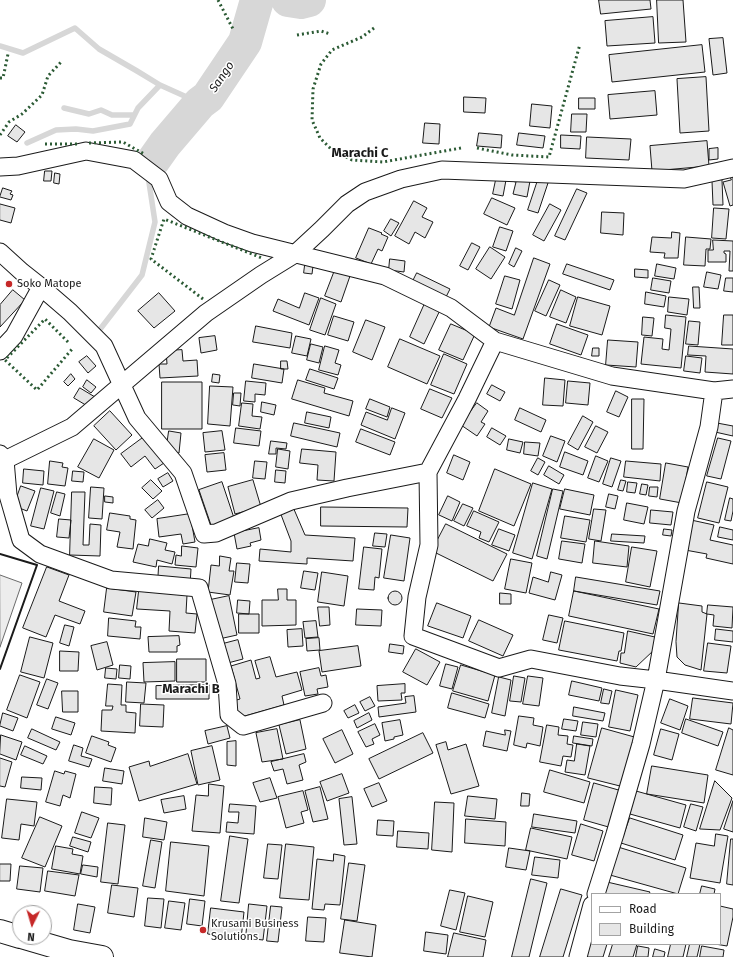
<!DOCTYPE html>
<html>
<head>
<meta charset="utf-8">
<style>
	body { margin:0 }
	#map { position:relative; width:733px; height:957px; overflow:hidden; background:#fff; font-family:"Fira Sans",sans-serif }
	canvas { display:block }
	.legend { position:absolute; left:591px; top:893px; width:130px; height:52px; box-sizing:border-box; background:#fff; border:1px solid #a3a3a3; margin:0; padding:5px 7px; list-style:none; font-size:12px; color:#1a1a1a }
	.legend li { display:flex; align-items:center; gap:8px; height:20px }
	.legend b { width:20px; border:1px solid #a3a3a3 }
	.north { position:absolute; left:12px; top:905px; width:40px; height:40px; box-sizing:border-box; background:#fff; border:1px solid #a3a3a3; border-radius:50%; rotate:185deg; font-size:11px; font-weight:700; line-height:16px; text-align:center; color:#1a1a1a }
	.north::after { content:''; display:block; margin:auto; width:14px; height:18px; background:#c62828; clip-path:polygon(50% 0,100% 100%,50% 72%,0 100%) }
</style>
</head>
<body>
<div id="map">
<canvas width="733" height="957"></canvas>
<ul class="legend">
<li><b style="height:5px;background:#fff"></b>Road</li>
<li><b style="height:11px;background:#e6e6e6"></b>Building</li>
</ul>
<div class="north">N</div>
</div>
<script>
const g = document.querySelector('canvas').getContext('2d');
g.lineJoin = 'round';
function fill(path, color) {
  g.fillStyle = color;
  g.fill(path, 'evenodd');
}
function trace(path, color, width, dash) {
  g.strokeStyle = color;
  g.lineWidth = width;
  g.lineCap = dash ? 'butt' : 'round';
  g.setLineDash(dash || []);
  g.stroke(path);
}
function label(font, color, halo, rows, align = 'center') {
  g.font = font + ' "Fira Sans",sans-serif';
  g.lineWidth = 3;
  g.setLineDash([]);
  g.textBaseline = 'middle';
  g.strokeStyle = halo;
  g.fillStyle = color;
  for (const [text, x, y, turn = 0] of rows) {
    g.save();
    g.translate(x, y);
    g.rotate((+turn || 0) * Math.PI / 180);
    g.textAlign = isNaN(turn) ? turn : align;
    if (halo) g.strokeText(text, 0, 0);
    g.fillText(text, 0, 0);
    g.restore();
  }
}
const built = new Path2D(`
	M0,575L22,583L0,647Z`);
fill(built, '#ededed');
trace(built, '#6a6a6a', 1);
trace(new Path2D(`
	M0,46L23,53L75,28L99,49L137,71L160,85
	M64,108L89,114L101,110L112,115H134
	M27,143L56,130L76,129L93,131L130,124L138,108L160,85L200,103
	M101,328L142,275L155,222L148,176`), '#d7d7d7', 5.5);
trace(new Path2D(`
	M288,0L301,2L309,0
	M153,161L165,144L200,103L208,97L245,42L257,0`), '#d7d7d7', 34);
const building = new Path2D(`
	M599,0H650L651,9L601,14Z
	M657,0H683L686,42L659,43Z
	M653,17L655,43L607,46L605,21Z
	M723,38L727,73L713,75L709,39Z
	M702,45L705,72L612,82L609,55Z
	M706,77L709,131L680,133L677,79Z
	M655,91L657,115L610,119L608,95Z
	M464,97L486,98L485,113L464,112Z
	M579,98H595V109H579Z
	M532,104L552,106L550,128L530,126Z
	M572,114H587L586,132H571Z
	M425,123L440,124L439,144L423,143Z
	M16,125L25,132L17,142L8,136Z
	M479,133L502,135L501,148L477,146Z
	M519,133L545,136L543,148L517,145Z
	M561,135L581,136L580,149L561,148Z
	M587,137L631,139L629,160L586,158Z
	M707,141L709,166L652,171L650,146Z
	M718,148V159L709,160V149Z
	M45,171H52L51,181H44Z
	M55,173L60,174L59,184L54,183Z
	M497,175L530,181L527,197L513,194L516,182L506,180L503,196L493,194Z
	M730,176H733V205L730,206L723,182L731,180Z
	M538,180L548,183L538,213L528,210Z
	M722,180L723,205H713L712,181Z
	M3,188L12,191L10,194L13,195L11,200L0,197Z
	M577,189L587,193L565,240L555,236Z
	M492,198L515,208L507,225L484,214Z
	M414,201L427,208L422,217L433,222L425,238L415,232L409,244L395,236Z
	M0,204L15,208L11,223L0,220Z
	M550,204L561,210L544,241L533,235Z
	M714,208L729,209L726,239L712,238Z
	M602,212L624,213L623,235L601,233Z
	M391,219L399,223L391,236L384,231Z
	M500,227L513,231L506,251L493,247Z
	M369,228L382,233L381,234L388,237L382,251L378,249L371,264L356,258Z
	M672,232L680,233L678,258H664L665,253L650,252L652,237L671,238Z
	M686,237L711,239L710,249H706L705,266L684,265Z
	M713,240L733,241V271H729L730,251H724V253L726,254V262H708V250H713Z
	M472,243L480,247L468,270L460,266Z
	M490,247L505,257L491,279L476,269Z
	M516,248L522,251L514,267L509,264Z
	M534,258L550,264L523,339L489,327L496,308L514,315Z
	M390,259L405,261L404,272L389,270Z
	M567,264L614,280L610,290L563,274Z
	M657,264L676,268L674,279L655,276Z
	M305,265L313,266L312,274L304,273Z
	M635,269L648,270V278L635,277Z
	M335,270L350,276L341,302L325,296Z
	M707,272L721,275L718,289L704,287Z
	M417,273L450,289L445,299L412,283Z
	M505,276L520,280L512,309L496,304Z
	M653,278L671,281L669,293L651,290Z
	M726,278H733V292L724,291Z
	M549,280L560,285L546,316L535,311Z
	M693,287H699L700,308H694Z
	M13,290L25,300L0,327V305Z
	M561,290L576,297L566,323L550,317Z
	M646,292L666,296L664,307L645,304Z
	M159,293L175,311L154,328L138,311Z
	M305,293L319,298L309,325L273,311L278,299L299,308Z
	M578,297L610,306L602,335L570,326Z
	M669,297L689,299L687,315L668,312Z
	M321,298L336,304L325,335L310,330Z
	M426,301L441,308L424,344L410,337Z
	M666,315L686,317L681,368L641,364L644,337L663,339L662,349L669,350L671,329L665,328Z
	M724,315H733V345H722Z
	M334,316L354,322L348,341L328,335Z
	M643,317L654,318L652,336L642,335Z
	M366,320L385,327L372,360L353,352Z
	M689,321L700,322L698,345L686,344Z
	M451,324L475,334L463,360L439,350Z
	M557,324L588,335L581,355L550,344Z
	M256,326L292,333L290,348L253,342Z
	M215,336L217,350L201,353L199,338Z
	M296,336L311,339L307,356L292,353Z
	M400,339L440,356L427,384L388,367Z
	M608,340L638,342L636,367L606,365Z
	M311,344L323,347L319,363L307,360Z
	M325,346L339,350L335,363L341,365L338,375L319,370Z
	M689,346L733,349V374L705,372L706,356L688,355Z
	M593,348H599V356H592Z
	M182,350L183,361L197,360L198,376L160,378L159,364H167L166,351Z
	M444,354L467,364L454,394L431,385Z
	M87,356L96,366L88,373L79,362Z
	M686,356L702,358L700,373L684,371Z
	M281,361H287L288,369H281Z
	M254,364L284,369L282,383L252,378Z
	M310,369L338,378L334,389L306,380Z
	M71,374L75,379L68,386L64,382Z
	M213,374L220,375L219,383L212,382Z
	M545,378L565,380L563,406L543,405Z
	M87,380L96,387L91,393L83,387Z
	M298,380L325,388L324,393L353,401L349,416L292,399Z
	M246,381L266,383L265,395L255,394V402L244,401Z
	M568,381L590,383L588,405L566,403Z
	M162,382H202V429H162Z
	M492,385L505,392L500,401L487,394Z
	M210,386L233,387L230,426L208,424Z
	M80,388L95,397L89,407L74,398Z
	M430,389L452,398L442,418L421,409Z
	M616,391L628,397L619,417L607,412Z
	M234,393H241L240,406L233,405Z
	M370,399L390,407L387,417L366,409Z
	M632,399H644L643,449H632Z
	M262,402L276,405L274,415L261,412Z
	M242,403L253,404L252,416L262,417L260,429L239,426Z
	M477,403L488,411L481,422L485,424L477,436L461,425Z
	M392,408L405,413L395,439L361,425L366,412L387,420Z
	M520,408L546,420L541,432L515,420Z
	M110,411L132,435L116,450L94,426Z
	M307,412L331,417L329,428L305,423Z
	M583,416L593,422L578,450L568,444Z
	M294,423L340,433L337,447L291,436Z
	M717,423L733,426V436L715,432Z
	M596,426L608,432L597,453L585,447Z
	M236,428L261,431L259,446L234,443Z
	M492,428L506,436L500,445L487,437Z
	M361,429L395,442L390,455L356,442Z
	M169,431L181,433L179,453L166,452Z
	M222,431L225,450L205,452L203,433Z
	M551,436L565,441L557,462L543,456Z
	M144,437L164,463L155,469L145,456L131,467L121,454Z
	M718,438L731,441L721,479L707,476Z
	M94,439L114,450L99,478L78,467Z
	M509,439L523,442L520,453L507,450Z
	M271,441L287,443L286,449L276,448V454H269Z
	M525,442L540,443L538,456L524,454Z
	M278,449L290,451L288,469L276,467Z
	M302,449L336,452L334,481L317,480L318,465L300,463Z
	M565,452L588,461L583,475L560,467Z
	M224,453L226,470L207,472L205,455Z
	M454,455L470,462L463,480L447,473Z
	M596,456L608,461L599,482L588,478Z
	M538,458L545,462L538,475L531,471Z
	M611,458L621,461L612,487L603,484Z
	M50,461L63,463L62,467L68,468L65,486L48,484Z
	M255,461L267,462L265,479L253,478Z
	M626,461L661,464L660,481L624,477Z
	M666,463L688,467L682,503L660,499Z
	M549,466L564,475L559,484L544,475Z
	M24,469L44,471L43,485L23,483Z
	M495,469L531,484L514,526L479,511Z
	M276,470L286,471L285,483L275,482Z
	M73,471L84,472L83,482L72,481Z
	M168,473L173,481L163,487L158,479Z
	M151,480L162,491L153,499L142,488Z
	M253,480L261,507L235,514L228,487Z
	M621,480L626,481L623,491L618,490Z
	M222,482L235,521L212,528L199,490Z
	M628,482L637,483L635,493L627,492Z
	M707,482L728,487L719,523L698,518Z
	M533,483L552,489L532,559L513,553Z
	M642,484L648,485L646,495L640,494Z
	M21,486L35,491L27,511L14,506Z
	M91,487L104,488L102,519L89,518Z
	M650,487H658L657,497L649,496Z
	M41,488L54,491L44,529L31,526Z
	M553,489L563,491L547,559L537,556Z
	M565,489L594,495L590,515L560,509Z
	M57,492L65,494L60,516L51,513Z
	M72,492H85L83,545H89L90,524L101,525L100,556L70,555Z
	M609,494L618,496L615,509L606,507Z
	M105,496L113,497V503L105,502Z
	M448,496L460,502L452,521L439,515Z
	M730,498L733,499V511L731,521L725,520Z
	M158,500L164,508L152,518L145,510Z
	M627,503L648,507L644,524L624,520Z
	M463,504L473,508L464,526L454,521Z
	M293,507L305,535L355,538L353,561L307,558V564L259,561L260,549L291,552V541L280,512Z
	M321,507L408,508L407,527L321,526Z
	M594,509L606,510L601,541L589,539Z
	M651,510L673,512L671,525L650,523Z
	M474,511L499,522L489,542L479,538L481,532L467,526Z
	M110,513L130,516V519L136,520L133,549L117,547L120,532L107,530Z
	M190,514L195,542L183,544L181,534L159,537L157,519Z
	M565,516L590,520L586,542L561,538Z
	M59,519L71,520L69,538L57,537Z
	M691,520L714,525L710,540L733,545V564L706,558L707,554L685,550Z
	M446,524L507,554L493,581L432,551Z
	M720,527L733,530V540L718,537Z
	M259,528L261,540L250,543L251,546L237,549L234,533Z
	M499,529L515,535L509,551L492,545Z
	M664,529L672,530L671,536L663,535Z
	M375,533L387,534L385,547L373,546Z
	M612,534L645,536L644,543L611,541Z
	M391,535L410,538L404,581L384,578Z
	M150,539L167,543L165,550L175,552L172,564L157,560L156,567L133,562L138,544L148,546Z
	M562,541L585,544L582,563L559,559Z
	M595,541L629,546L627,567L593,563Z
	M182,546L198,548L196,567L175,565L176,555L181,556Z
	M364,547L382,549L379,578L375,577L374,590L359,589Z
	M632,547L657,551L650,587L626,582Z
	M220,556L231,558L229,571H234L230,595L208,592L211,565L219,566Z
	M511,559L532,563L526,593L505,589Z
	M237,563L250,564L248,583L235,582Z
	M159,566L191,569L190,585L158,583Z
	M47,567L69,575L59,601L85,611L80,624L55,615L46,637L23,628Z
	M304,571L318,573L315,590L301,588Z
	M322,572L348,576L344,606L318,602Z
	M551,572L562,575L555,600L529,593L533,577L548,582Z
	M576,577L660,591L657,605L574,591Z
	M107,588L136,592L132,616L104,612Z
	M278,589H287V600H296V625L262,626V600H278Z
	M139,591L187,595L186,613L197,614L195,633L169,631L170,611L137,609Z
	M574,591L659,609L653,634L569,616Z
	M388 598a7 7 0 1 1 14 0a7 7 0 1 1-14 0Z
	M500,593L511,594V604H500Z
	M229,596L237,635L219,639L210,600Z
	M238,600L250,601L249,614L237,613Z
	M437,603L471,616L463,638L428,626Z
	M679,603L702,606V612L707,614L701,670L685,665L677,657L676,642Z
	M708,605L733,607L732,628L713,626L714,615L707,614Z
	M318,607H329L330,625L320,626Z
	M357,609L382,610L381,626L356,625Z
	M239,614H259V633H239Z
	M549,615L563,618L557,643L543,640Z
	M109,618L136,621L135,627H141L140,639L108,636Z
	M479,620L513,635L503,656L469,641Z
	M316,621L318,637L305,638L303,622Z
	M565,621L624,633L621,651H619L617,661L559,650Z
	M65,625L74,627L69,646L60,643Z
	M302,629L303,646L288,647L287,630Z
	M716,629L733,631V642L715,640Z
	M628,631L655,637L654,650L636,667L620,663L621,653H624Z
	M179,636L180,645L177,646V652H149L148,637Z
	M30,637L53,643L44,678L21,672Z
	M319,638L320,650L307,651L306,639Z
	M238,640L243,659L224,664L219,645Z
	M107,642L113,665L97,670L91,646Z
	M708,643L731,646L727,673L704,671Z
	M390,644L404,646L403,654L389,652Z
	M358,646L361,666L322,672L319,651Z
	M416,649L440,662L427,685L403,672Z
	M60,651L79,652L78,671H60Z
	M270,657L276,677L297,672L302,690L282,696L284,705L238,718L233,701L240,699L231,666L251,660L256,679L260,678L255,661Z
	M177,659H206V682H177Z
	M175,662V681L144,682L143,663Z
	M446,664L458,667L452,689L440,686Z
	M120,665L131,666L130,679L119,678Z
	M461,665L495,675L488,701L453,691Z
	M106,668L117,669L116,679L105,678Z
	M319,668L321,676L326,675L328,687L317,689L318,694L305,696L300,672Z
	M20,675L40,682L27,718L7,710Z
	M514,676L525,678L521,702L510,701Z
	M528,676L543,678L539,706L523,704Z
	M499,677L511,680L505,716L492,713Z
	M47,679L58,683L48,709L37,705Z
	M572,681L602,688L599,701L569,695Z
	M127,682L146,683L144,703L126,702Z
	M108,684L122,685L121,705H126V712L136,713L135,733L101,731L102,710H112L113,706H106Z
	M405,684V693H401L402,700L378,701L377,686Z
	M209,685V699H156V686Z
	M604,689L612,691L609,704L601,703Z
	M616,690L638,695L630,731L609,727Z
	M62,691H78V712H63Z
	M452,693L489,704L485,718L448,708Z
	M414,696L416,712L379,717L378,707L406,703L405,697Z
	M370,697L375,706L365,711L360,702Z
	M693,698L733,703L731,724L690,719Z
	M670,699L688,706L680,730L661,723Z
	M141,704L164,705L163,727L140,726Z
	M355,705L359,713L348,718L344,711Z
	M574,707L605,713L603,721L573,716Z
	M3,713L18,718L13,731L0,726Z
	M369,713L372,720L357,728L354,721Z
	M519,716L534,718L533,725L543,727L540,746L527,743L526,748L514,745Z
	M56,717L75,723L71,735L52,729Z
	M564,719L578,721L576,731L562,729Z
	M686,719L723,732L718,746L682,733Z
	M300,720L306,749L286,754L279,725Z
	M400,720L403,735L394,737V739L385,741L382,723Z
	M583,722L598,724L596,737L581,735Z
	M375,724L380,735L372,739L374,744L366,747L358,732Z
	M547,725L559,727L558,735L568,736L567,744L573,745L571,757L563,756L561,766L540,762Z
	M227,726L230,738L208,744L205,731Z
	M602,728L638,738L624,787L588,778Z
	M729,728L733,730V775L716,770Z
	M32,729L60,742L56,750L28,738Z
	M277,729L283,759L262,762L256,733Z
	M661,729L679,734L672,760L654,755Z
	M342,730L353,754L335,763L323,739Z
	M505,730L511,731L507,751L483,746L486,731L505,735Z
	M423,733L433,753L379,779L369,759Z
	M1,735L22,742L16,760L0,754Z
	M92,736L109,742L108,745L116,748L111,762L86,753Z
	M574,736L593,739L592,746L573,743Z
	M236,741V766L227,765V742Z
	M446,742L448,750L466,744L479,786L451,794L436,745Z
	M577,744L590,746L585,775L565,772L567,760L574,761Z
	M74,745L83,748L81,756L92,759L89,767L69,761Z
	M25,746L47,756L43,764L21,755Z
	M212,746L220,780L198,785L191,751Z
	M188,754L197,784L139,801L129,767L149,761L150,766Z
	M304,754L306,762L299,765L303,780L287,784L283,769L274,771L271,762Z
	M0,758L12,762L5,787L0,786Z
	M652,766L708,775L704,803L647,794Z
	M105,768L124,771L122,784L103,781Z
	M550,770L590,782L584,803L544,792Z
	M55,771L64,774L65,771L76,774L70,798L63,795L60,806L46,802Z
	M342,774L349,793L327,801L320,782Z
	M22,777L42,778L41,790L21,788Z
	M270,778L277,798L260,802L253,783Z
	M715,781L732,798L720,830L700,829Z
	M379,783L387,801L372,807L364,789Z
	M594,783L622,791L612,828L584,820Z
	M209,784L224,786L220,833L192,831L196,795L208,796Z
	M95,787L112,788L111,805L94,803Z
	M320,787L328,819L313,822L305,791Z
	M303,791L308,810L301,812L304,823L286,828L278,797Z
	M636,791L686,805L680,828L630,814Z
	M522,793L530,794L529,806H521Z
	M184,796L186,809L164,813L161,800Z
	M468,796L497,799L495,819L465,816Z
	M352,797L357,844L344,845L339,799Z
	M7,799L37,802L34,826L21,824L19,840L2,838Z
	M733,801V832L724,829Z
	M435,802L454,803L452,852L432,850Z
	M230,804L256,806L254,834L226,832L227,822L238,823L239,812H229Z
	M691,804L703,807L696,831L684,827Z
	M82,812L99,818L91,838L75,833Z
	M534,814L577,821L575,833L532,827Z
	M40,817L62,826L45,867L22,858Z
	M145,818L167,822L164,840L143,837Z
	M630,818L683,835L675,860L621,843Z
	M466,819L506,822L505,846L465,843Z
	M378,820L394,821L393,836L377,835Z
	M108,823L125,825L118,884L101,882Z
	M581,824L603,831L594,861L572,855Z
	M531,828L572,837L567,859L526,850Z
	M398,831L429,833L428,849L397,847Z
	M716,834L728,836L720,883L690,878L696,843L714,846Z
	M230,836L248,839L239,903L221,901Z
	M73,837L91,842L88,852L70,846Z
	M731,839H733V885L727,884Z
	M151,840L162,842L155,888L143,886Z
	M171,842L209,846L204,896L166,891Z
	M268,844L282,845L278,879L264,878Z
	M286,844L314,847L309,900L280,898Z
	M56,846L73,849L72,854L83,856L80,874L52,869Z
	M618,847L686,868L678,894L610,875Z
	M509,848L530,851L526,870L506,867Z
	M334,854L345,856L340,905L325,904L324,910L312,909L317,859L333,861Z
	M535,857L560,860L558,878L532,875Z
	M349,863L365,865L357,921L341,919Z
	M0,864H11L10,881H0Z
	M83,865L98,867L97,877L81,874Z
	M20,866L43,868L40,892L17,889Z
	M48,871L79,875L75,896L45,891Z
	M531,879L547,883L529,957H512Z
	M607,882L650,892L649,894H603Z
	M112,885L138,888L134,917L108,913Z
	M702,886L715,889L714,894H700Z
	M561,889L582,895L563,957H540Z
	M450,890L465,893L456,930L441,926Z
	M468,896L493,902L485,937L460,932Z
	M148,898L164,899L161,928L145,926Z
	M190,899L205,901L202,926L187,924Z
	M169,901L185,903L181,930L165,928Z
	M78,904L95,907L90,933L74,930Z
	M249,904L267,906L263,940L246,938Z
	M271,906L282,907L278,942L267,941Z
	M720,906L733,909V917L727,946L715,944H720Z
	M211,908L244,912L241,939L208,934Z
	M592,915V944H607L603,957H579Z
	M308,917L326,918L324,942L306,941Z
	M345,920L376,925L372,957L340,953Z
	M426,932L448,935L446,954L424,951Z
	M454,933L486,940L483,957H448Z
	M613,944H637L633,957H609Z
	M671,944H686L683,957H668Z
	M690,944H700L697,957H687Z
	M638,946L649,948L648,957H636Z
	M702,946L724,950L723,957H700Z
	M655,949L665,952L664,957H653Z`);
fill(building, '#e6e6e6');
trace(building, '#1a1a1a', 1);
const street = new Path2D(`
	M0,167L18,166L86,151L134,160L159,179L169,202L187,216L224,233L252,243L385,276L451,308L495,341L612,376L714,391L733,389
	M0,252L22,272L41,287L70,312L104,346L137,418L183,473L204,534L216,533L291,501L347,488L428,472
	M495,341L467,399L428,472L429,545L417,597L413,636L499,668L531,659L620,676L656,680L733,691
	M0,351L14,336L41,287
	M0,454L5,460L8,495L21,540L40,554L111,580L199,588L227,684L229,715L243,726L323,703
	M5,460L72,427L206,313L261,275L295,254L322,229L347,204L365,192L401,179L442,170L684,179L733,168
	M596,894L615,834L641,744L656,680L686,511L709,427L714,391
	M578,957L592,905`);
const highway = new Path2D(`
	M0,931L20,937
	M21,937L69,951L102,957`);
trace(street, '#1a1a1a', 19);
trace(highway, '#1a1a1a', 24);
trace(street, '#fff', 17);
trace(highway, '#fff', 22);
trace(new Path2D(`
	M218,0L233,29
	M374,28L362,37L332,50L321,64L313,89L312,120L320,138L331,149L352,160L383,162L461,148
	M297,35L321,31L330,34
	M0,78H3L8,54
	M0,135L9,122L22,114L42,95L48,76L62,61
	M89,143L123,142L144,154
	M45,144H79
	M477,148L512,155L549,157L580,44
	M203,299L151,259L164,219L262,258
	M68,342L45,319L5,360L37,390L73,348`), '#2b5a34', 3, [2, 3]);
trace(new Path2D(`
	M0,554L37,565L0,669`), '#1a1a1a', 2);
for (const [x, y, r, color] of [
	[9,284,4,"#c62828"],
	[203,930,4,"#c62828"]
]) {
  const dot = new Path2D();
  dot.arc(x, y, r, 0, 2 * Math.PI);
  g.fillStyle = color;
  g.fill(dot);
  trace(dot, '#fff', 1.5);
}
label('11px', '#1a1a1a', '#fff', [
	["Soko Matope",17,284],
	["Krusami Business",211,924],
	["Solutions",211,937]
], 'left');
label('italic 12px', '#1a1a1a', '#fff', [
	["Sango",222,77,-56]
]);
label('bold 13px', '#1a1a1a', '#fff', [
	["Marachi C",360,153],
	["Marachi B",191,689]
]);
</script>
</body>
</html>
